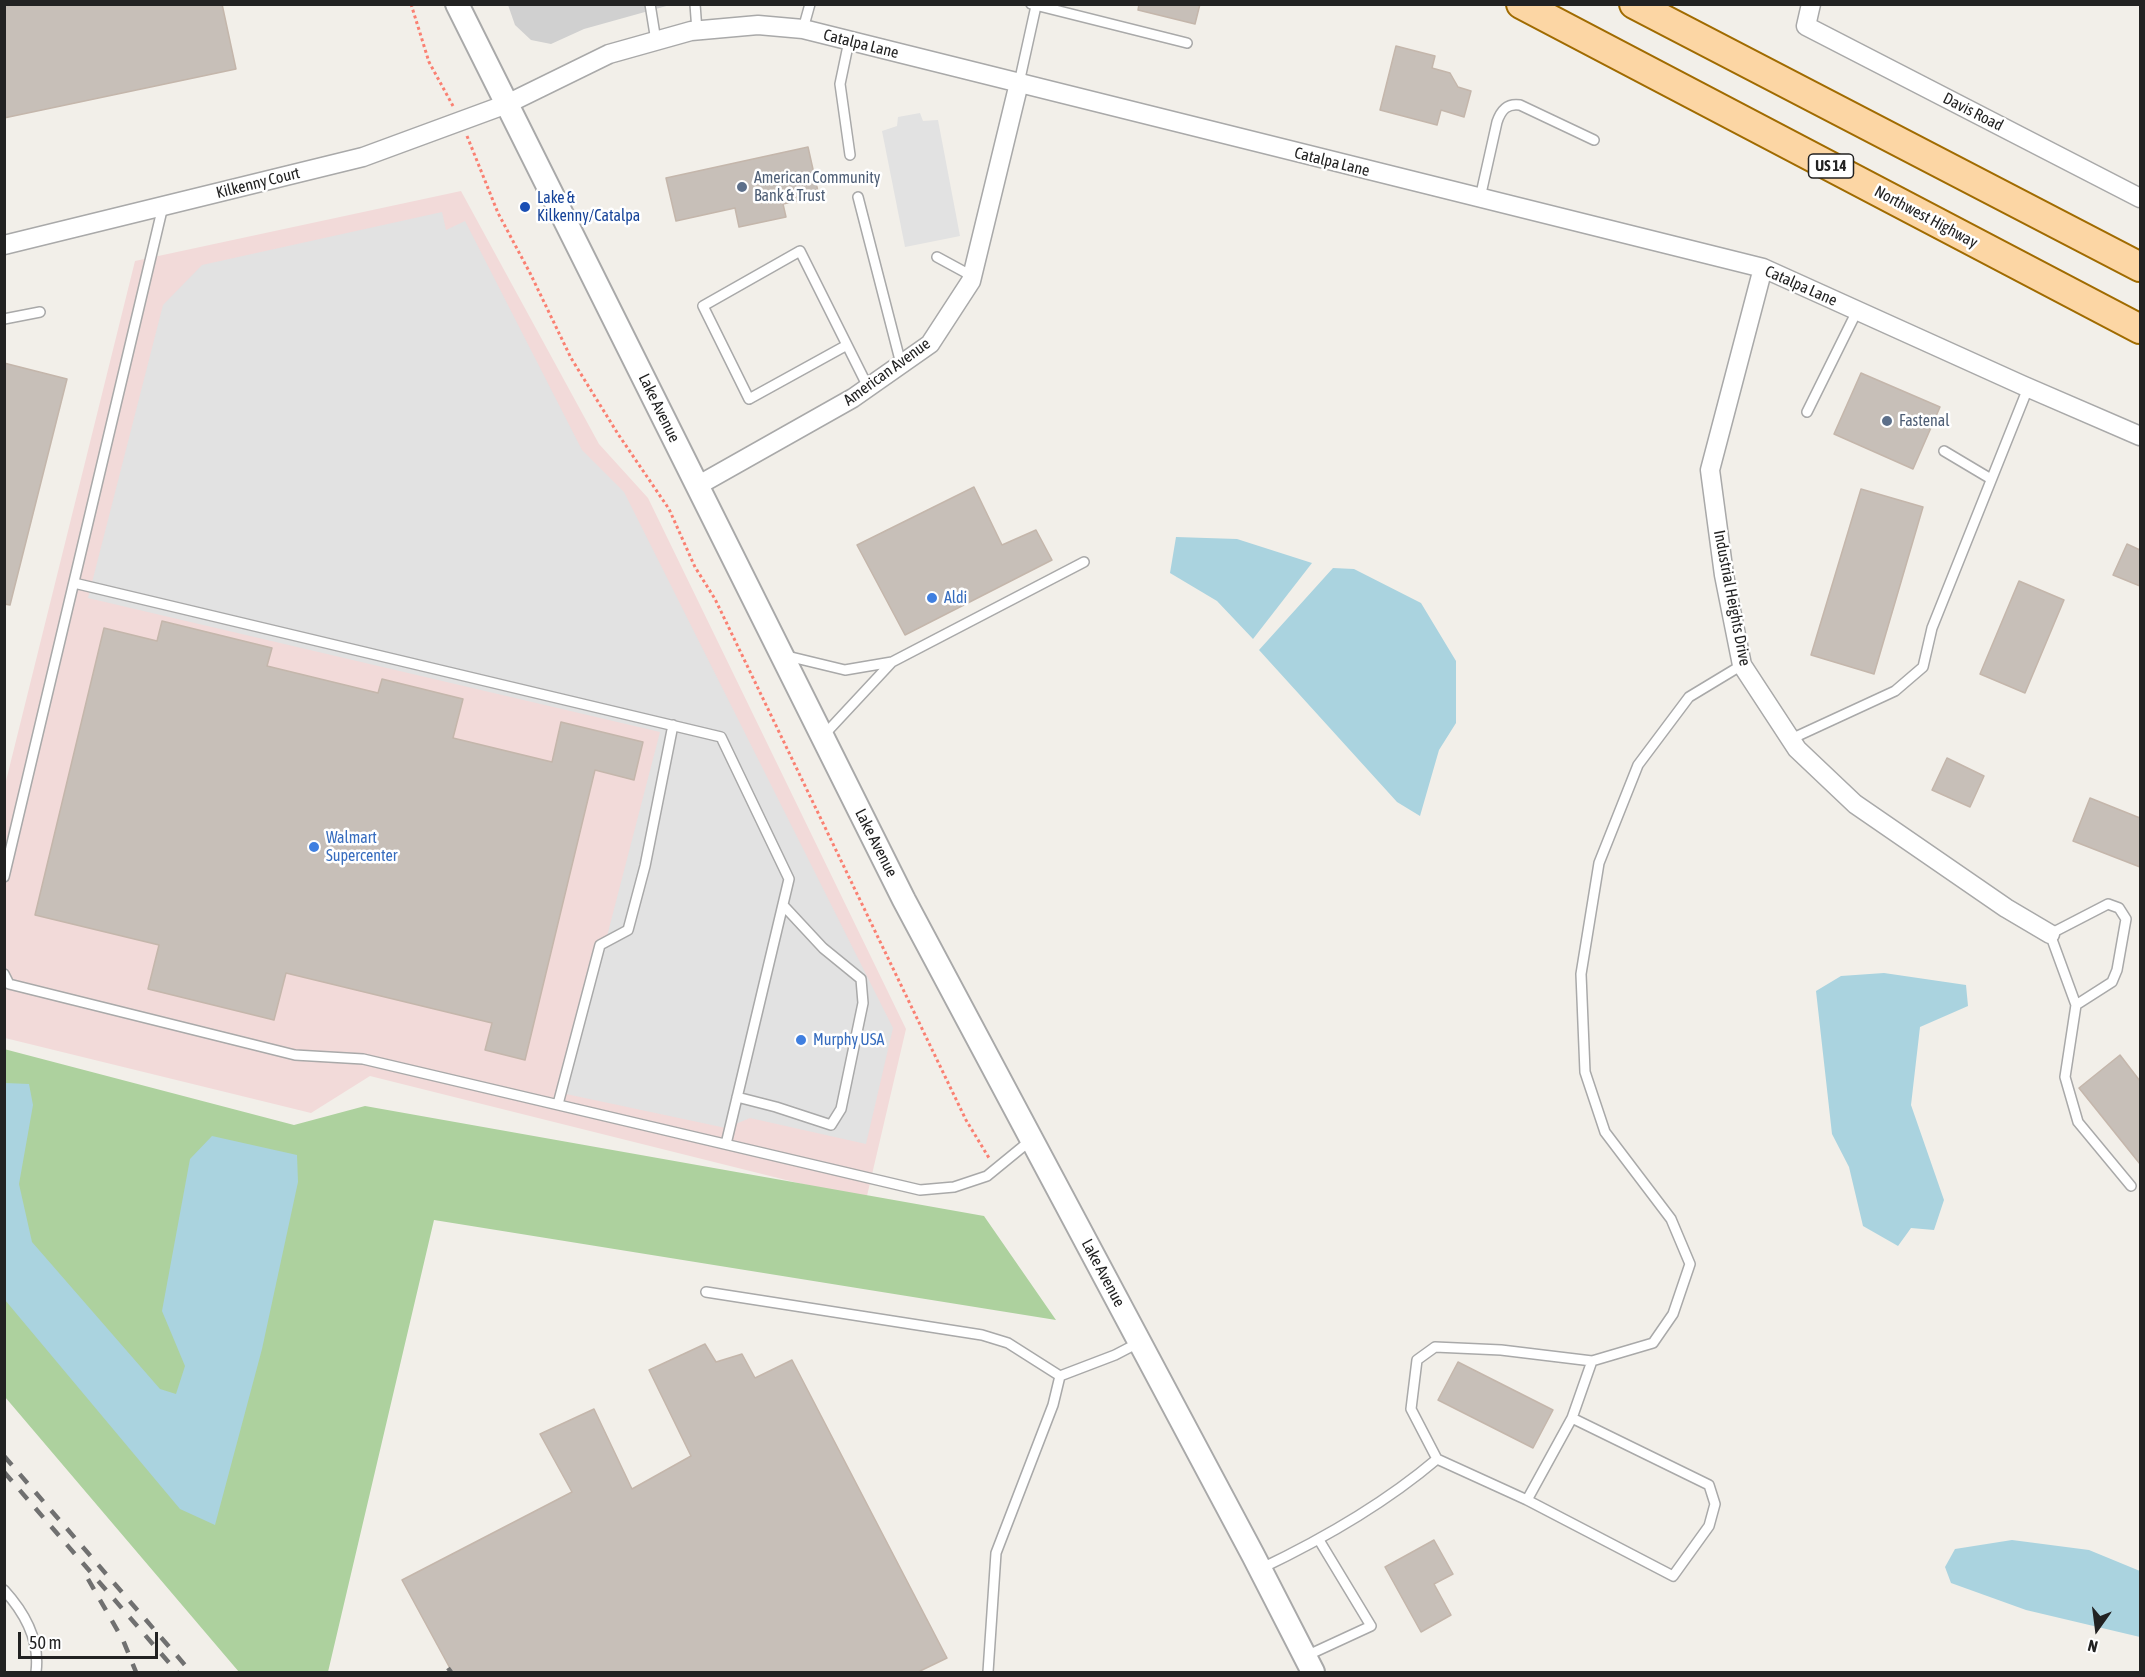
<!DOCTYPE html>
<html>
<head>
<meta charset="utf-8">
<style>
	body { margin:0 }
	#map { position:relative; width:2145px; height:1677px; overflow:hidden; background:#f2efe9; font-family:"Asap Condensed",sans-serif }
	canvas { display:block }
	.frame { position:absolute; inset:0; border:6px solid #222; pointer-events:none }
	.north { position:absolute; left:2067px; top:1599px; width:60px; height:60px; -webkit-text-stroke:4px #fff; paint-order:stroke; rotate:194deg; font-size:16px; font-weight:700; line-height:24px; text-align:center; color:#222 }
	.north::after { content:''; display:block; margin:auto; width:21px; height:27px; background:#222; clip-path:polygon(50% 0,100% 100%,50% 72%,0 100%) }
	.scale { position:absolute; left:18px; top:1632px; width:140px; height:27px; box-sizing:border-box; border:3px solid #222; border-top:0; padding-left:8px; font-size:18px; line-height:21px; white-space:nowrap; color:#222; -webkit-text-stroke:4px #fff; paint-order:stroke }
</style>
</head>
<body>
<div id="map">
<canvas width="2145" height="1677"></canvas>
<div class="frame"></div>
<div class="north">N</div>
<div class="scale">50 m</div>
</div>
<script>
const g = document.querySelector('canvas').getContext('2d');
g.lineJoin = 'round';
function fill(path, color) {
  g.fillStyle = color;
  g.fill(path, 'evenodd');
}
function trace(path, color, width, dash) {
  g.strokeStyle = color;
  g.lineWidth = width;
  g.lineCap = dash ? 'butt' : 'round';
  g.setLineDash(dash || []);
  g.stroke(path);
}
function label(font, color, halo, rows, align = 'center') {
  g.font = font + ' "Asap Condensed",sans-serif';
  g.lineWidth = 5;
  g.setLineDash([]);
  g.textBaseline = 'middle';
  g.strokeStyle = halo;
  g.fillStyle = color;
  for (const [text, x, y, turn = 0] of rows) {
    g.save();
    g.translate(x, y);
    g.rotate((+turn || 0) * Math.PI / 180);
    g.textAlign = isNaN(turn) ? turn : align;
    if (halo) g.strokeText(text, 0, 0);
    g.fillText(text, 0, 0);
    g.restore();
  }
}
fill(new Path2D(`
	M461,191L599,444L648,498L906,1029L866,1200L370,1076L311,1113L5,1038V785L135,261Z`), '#f2dad9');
fill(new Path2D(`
	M508,5H670L584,29L551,44L531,40L515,25Z`), '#d0d0d0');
fill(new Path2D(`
	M4,1049L294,1125L365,1106L984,1216L1056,1320L434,1220L328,1672H239L5,1397Z`), '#add19e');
fill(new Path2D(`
	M920,113L923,121L938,120L960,236L905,247L882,131L897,126L898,117Z
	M442,212L446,230L465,221L582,450L624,492L893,1028L866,1144L750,1118L726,1128L566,1094L660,732L88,598L163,305L202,265Z`), '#e2e2e2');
fill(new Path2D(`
	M1176,537L1237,539L1312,563L1253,639L1217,601L1170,573Z
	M1333,568L1354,569L1421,603L1456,661V723L1439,750L1420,816L1397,802L1259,650Z
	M1884,973L1966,985L1968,1006L1920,1027L1911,1105L1944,1200L1934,1230L1911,1228L1898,1246L1863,1226L1849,1167L1832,1134L1816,991L1841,976Z
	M5,1083L29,1084L33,1105L19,1184L32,1242L160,1389L176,1394L185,1366L162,1311L190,1159L212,1136L297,1155L298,1182L262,1349L215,1525L180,1509L5,1300Z
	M2012,1540L2089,1550L2140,1571V1637L2026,1610L1951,1583L1945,1567L1955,1549Z`), '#aad3df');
const building = new Path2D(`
	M4,4H222L236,69L4,118Z
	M1139,4H1200L1195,24L1138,10Z
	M1396,46L1435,56L1432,68L1450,73L1458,87L1471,91L1464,117L1441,110L1437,125L1380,110Z
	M808,147L819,196L783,204L786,217L739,227L735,208L676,221L666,178Z
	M4,363L67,379L10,605L4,604Z
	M1861,373L1940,407L1913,469L1834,434Z
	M974,487L1002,545L1036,530L1052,560L905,635L857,545Z
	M1861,489L1923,507L1874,674L1811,655Z
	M2127,544L2140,550V586L2113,575Z
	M2019,581L2064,600L2025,693L1980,674Z
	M162,621L272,648L267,666L378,693L382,679L463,699L453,738L552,762L561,722L643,742L634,780L595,770L525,1060L485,1050L492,1023L286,973L274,1020L148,989L159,945L35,915L104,628L157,641Z
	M1947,758L1984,776L1970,807L1932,790Z
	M2090,798L2140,818V867L2073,841Z
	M2120,1055L2140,1081V1164L2079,1088Z
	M705,1344L716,1362L742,1354L755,1378L792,1360L947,1658L918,1672H452L402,1580L572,1492L540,1434L594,1409L632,1489L691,1456L649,1370Z
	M1458,1362L1553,1410L1533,1448L1438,1400Z
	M1434,1540L1453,1574L1434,1584L1451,1615L1421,1632L1385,1567Z`);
fill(building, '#c7bfb8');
trace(building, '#c4b6ab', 1.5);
const service = new Path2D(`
	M650,4L656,41
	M695,4L697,31
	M1031,4L1187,43
	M803,29L810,4
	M849,41L840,84L850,155
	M1019,83L1036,6L1039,4
	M858,197L901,364
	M1480,198L1497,122C1501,110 1507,103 1520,105L1594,140
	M937,257L972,276
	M4,319L40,312
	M847,345L800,251L703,306L749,399L847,345L868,387
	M1807,412L1857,311
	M1944,451L1991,479
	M74,583L721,737L789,879L726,1144
	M787,656L845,670L892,662L1084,562
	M824,735L892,662
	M1791,739L1895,691L1923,667L1932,628L2028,388
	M4,877L163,206
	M4,974L9,984L295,1055L363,1059L920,1190L954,1187L987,1176L1031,1140
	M2076,1005L2112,982L2117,970L2126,919L2119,908L2108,904L2050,934L2076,1005L2065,1077L2078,1122L2131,1186
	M737,1097L776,1107L831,1125L841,1109L863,1003L861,979L823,948L783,905
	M558,1104L600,945L628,930L645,866L673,725
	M706,1292L982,1335L1008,1343L1060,1376
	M1572,1418L1709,1485L1715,1504L1709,1526L1673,1576L1527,1500L1437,1459L1411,1409L1417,1360L1435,1347L1501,1350L1592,1361L1653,1343L1673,1314L1690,1264L1671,1219L1605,1132L1585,1072L1581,974L1599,863L1638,765L1689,697L1742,665
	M1527,1500L1572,1418L1592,1361
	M1260,1569C1323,1539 1384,1504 1437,1459
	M4,1590C25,1613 40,1641 36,1672
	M1306,1656L1371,1626L1319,1540
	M988,1672L996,1553L1053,1405L1060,1376L1115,1355L1140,1342`);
const minor = new Path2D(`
	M1811,4L1806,26L2140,198
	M4,245L363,157L507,104L609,54L691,31L758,25L803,29L1763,268L2022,385L2140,436
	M1763,268L1710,470L1724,575L1742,665L1797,749L1855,804L2006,908L2050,934
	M697,486L853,398L930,344L971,281L1019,83`);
const tertiary = new Path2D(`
	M457,4L904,900L1253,1555L1313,1672`);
const primary = new Path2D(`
	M1521,4L2140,329
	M1634,4L2140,267`);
trace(service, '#a9a9a9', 12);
trace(minor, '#a9a9a9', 21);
trace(tertiary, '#a9a9a9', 26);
trace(primary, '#a06b00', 32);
trace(new Path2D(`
	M411,4L429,62L453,106
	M467,136L498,213L530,273L571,358L618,434L669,509L695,567L715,599L966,1120L989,1158`), '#fa8072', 3, [3, 3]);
trace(service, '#fff', 9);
trace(minor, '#fff', 18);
trace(tertiary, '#fff', 22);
trace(primary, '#fcd6a4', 28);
trace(new Path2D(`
	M4,1456L191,1672
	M4,1472L177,1672
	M88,1579L123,1640L136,1672
	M448,1668L451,1672`), '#707070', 4.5, [12, 12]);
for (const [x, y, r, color] of [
	[742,187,6,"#5c6f8a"],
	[525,207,6,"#1a4fb4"],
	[1887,421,6,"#5c6f8a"],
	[932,598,6,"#3f7fe0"],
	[314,847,6,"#3f7fe0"],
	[801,1040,6,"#3f7fe0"]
]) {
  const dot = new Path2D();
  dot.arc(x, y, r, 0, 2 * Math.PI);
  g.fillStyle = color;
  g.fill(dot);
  trace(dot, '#fff', 2);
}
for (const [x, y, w] of [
	[1831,166,45]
]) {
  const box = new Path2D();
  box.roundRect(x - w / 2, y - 12, w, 24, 4.5);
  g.fillStyle = '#fff';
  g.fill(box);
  trace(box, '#222', 1.5);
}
label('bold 15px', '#222', null, [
	["US 14",1831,166]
]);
label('16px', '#222', '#fff', [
	["Catalpa Lane",861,44,14],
	["Davis Road",1973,112,27],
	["Catalpa Lane",1332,162,14],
	["Kilkenny Court",258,183,-14],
	["Northwest Highway",1926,217,28],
	["Catalpa Lane",1801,286,24],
	["American Avenue",887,372,-36],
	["Lake Avenue",659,408,64],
	["Industrial Heights Drive",1732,598,79],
	["Lake Avenue",876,843,63],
	["Lake Avenue",1103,1273,62]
]);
label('16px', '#4e5e75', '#fff', [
	["American Community",754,178],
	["Bank & Trust",754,196],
	["Fastenal",1899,421]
], 'left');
label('16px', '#164399', '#fff', [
	["Lake &",537,198],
	["Kilkenny/Catalpa",537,216]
], 'left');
label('16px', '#366cbe', '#fff', [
	["Aldi",944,598],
	["Walmart",326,838],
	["Supercenter",326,856],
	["Murphy USA",813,1040]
], 'left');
</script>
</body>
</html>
